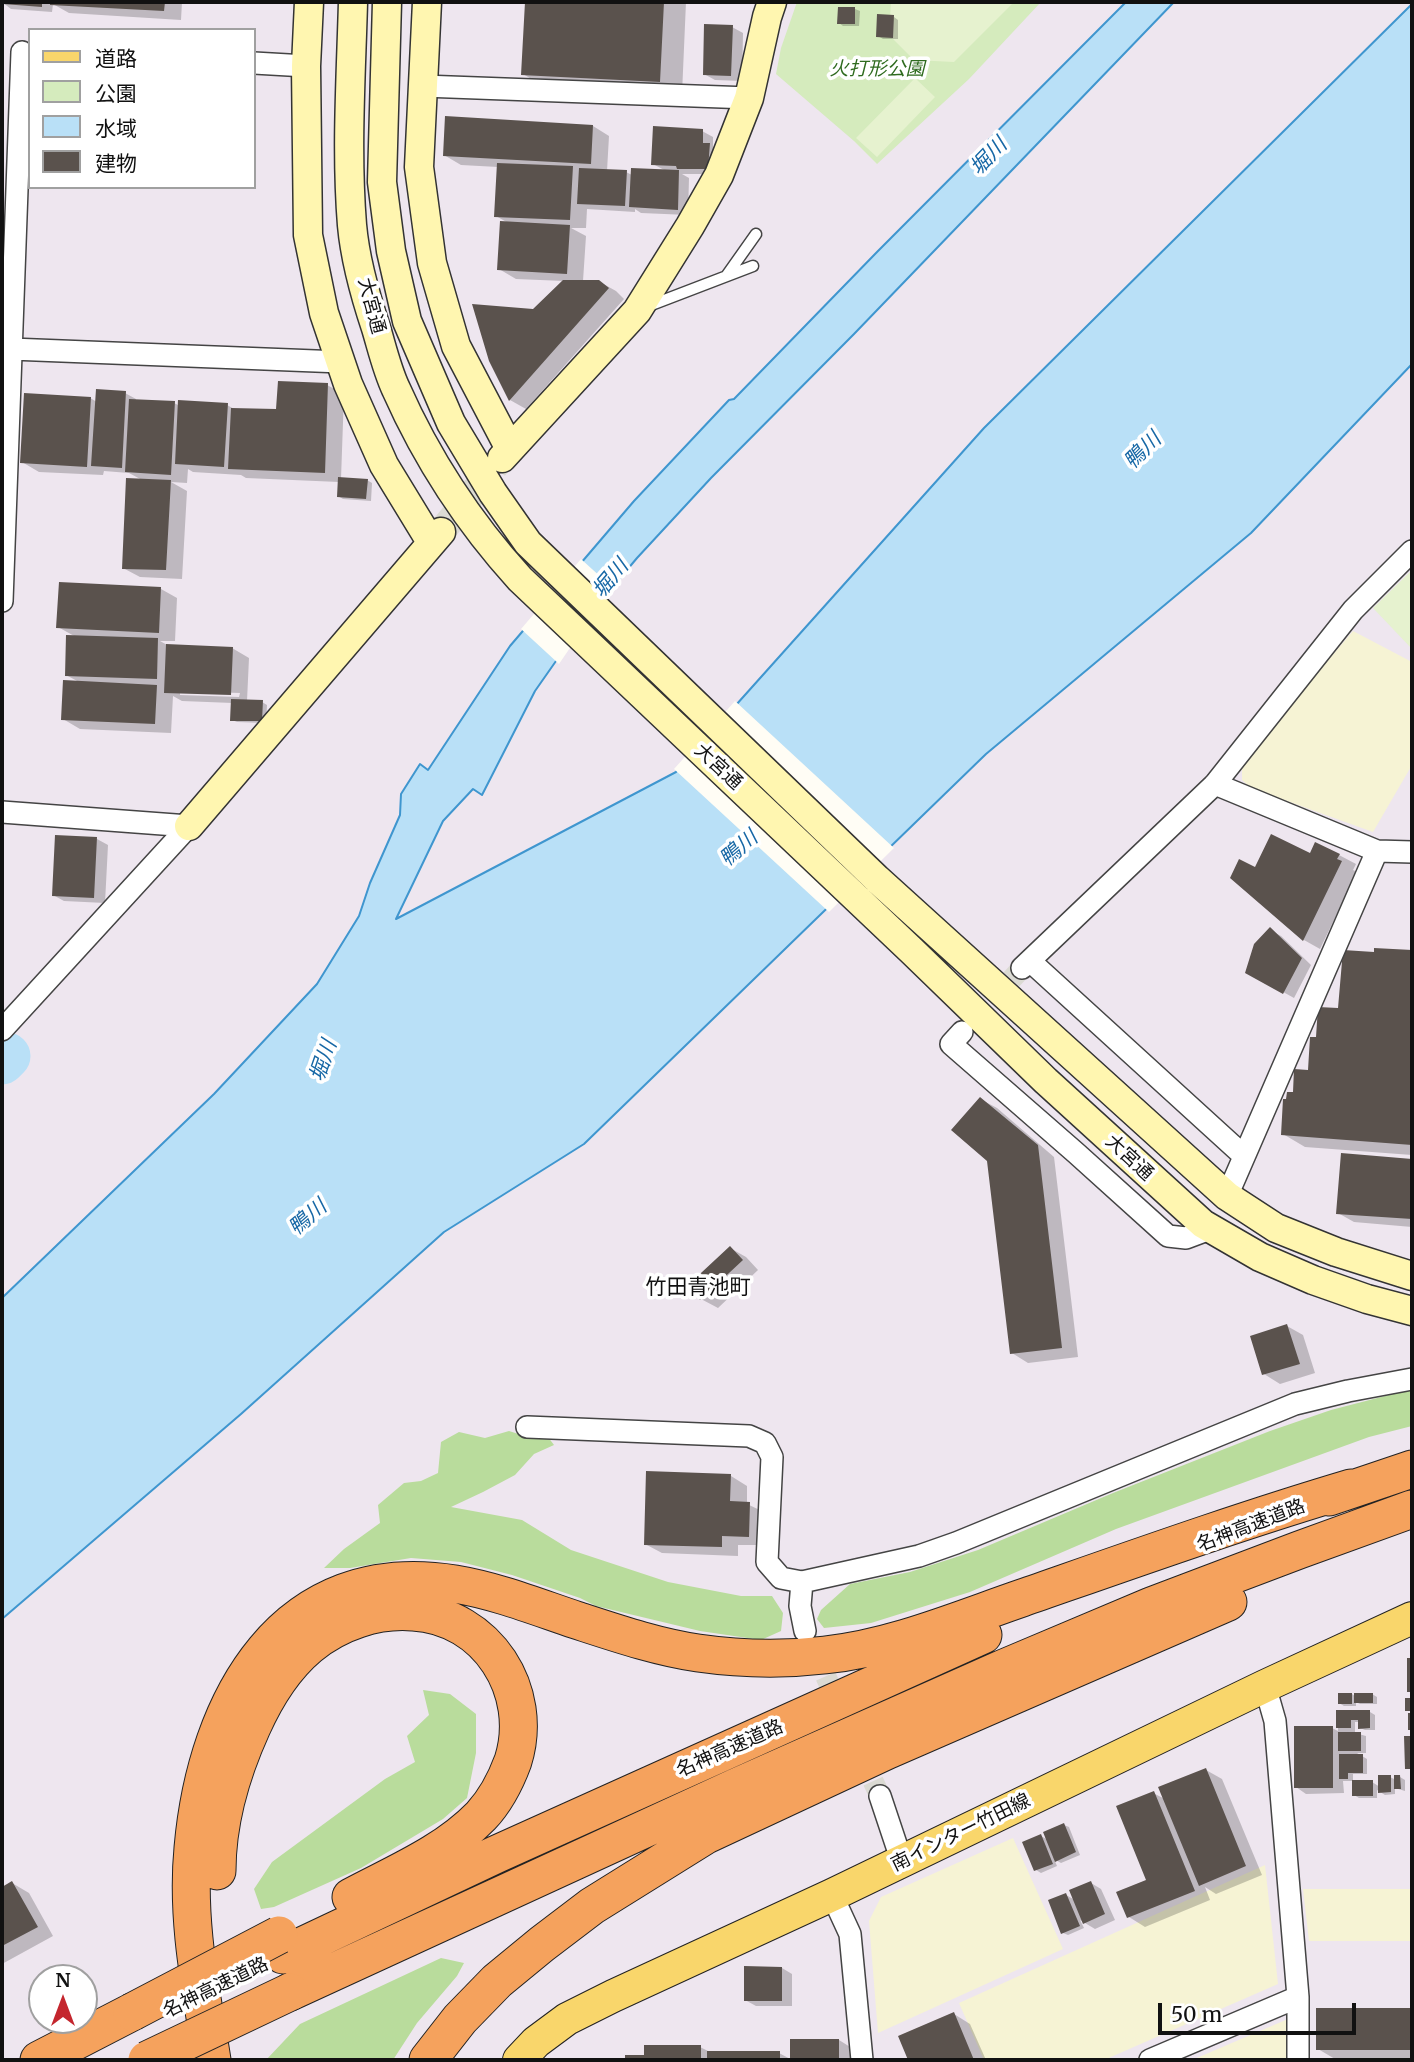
<!DOCTYPE html>
<html>
<head>
<meta charset="utf-8">
<style>
	body { margin:0 }
	#map { position:relative; width:1414px; height:2062px; overflow:hidden; background:#fffdf5; font-family:Merriweather,"Noto Sans JP",serif }
	canvas { display:block }
	.frame { position:absolute; inset:0; border:4px solid #111; pointer-events:none }
	.legend { position:absolute; left:28px; top:28px; width:228px; height:161px; box-sizing:border-box; background:#fff; border:2px solid #a0a0a0; margin:0; padding:9px 12px; list-style:none; font-size:21px; color:#111 }
	.legend li { display:flex; align-items:center; gap:14px; height:35px }
	.legend b { width:35px; border:2px solid #a0a0a0 }
	.north { position:absolute; left:28px; top:1964px; width:70px; height:70px; box-sizing:border-box; background:#fff; border:2px solid #a0a0a0; border-radius:50%; rotate:0deg; font-size:19px; font-weight:700; line-height:28px; text-align:center; color:#111 }
	.north::after { content:''; display:block; margin:auto; width:24px; height:32px; background:#c4262e; clip-path:polygon(50% 0,100% 100%,50% 72%,0 100%) }
	.scale { position:absolute; left:1158px; top:2003px; width:198px; height:32px; box-sizing:border-box; border:4px solid #111; border-top:0; padding-left:9px; font-size:21px; line-height:24px; white-space:nowrap; color:#111; -webkit-text-stroke:5px #fff; paint-order:stroke }
</style>
</head>
<body>
<div id="map">
<canvas width="1414" height="2062"></canvas>
<div class="frame"></div>
<ul class="legend">
<li><b style="height:9px;background:#f9d66b"></b>道路</li>
<li><b style="height:19px;background:#d5ebbd"></b>公園</li>
<li><b style="height:19px;background:#b9e0f7"></b>水域</li>
<li><b style="height:19px;background:#5a524d"></b>建物</li>
</ul>
<div class="north">N</div>
<div class="scale">50 m</div>
</div>
<script>
const g = document.querySelector('canvas').getContext('2d');
g.lineJoin = 'round';
function fill(path, color) {
  g.fillStyle = color;
  g.fill(path, 'evenodd');
}
function trace(path, color, width, dash) {
  g.strokeStyle = color;
  g.lineWidth = width;
  g.lineCap = dash ? 'butt' : 'round';
  g.setLineDash(dash || []);
  g.stroke(path);
}
function label(font, color, halo, rows, align = 'center') {
  g.font = font + ' Merriweather,"Noto Sans JP",serif';
  g.lineWidth = 7;
  g.setLineDash([]);
  g.textBaseline = 'middle';
  g.strokeStyle = halo;
  g.fillStyle = color;
  for (const [text, x, y, turn = 0] of rows) {
    g.save();
    g.translate(x, y);
    g.rotate((+turn || 0) * Math.PI / 180);
    g.textAlign = isNaN(turn) ? turn : align;
    if (halo) g.strokeText(text, 0, 0);
    g.fillText(text, 0, 0);
    g.restore();
  }
}
fill(new Path2D(`
	M2,2H1412V2060H2ZM30,30H254V187H30ZM42,1978H84V2020H42Z`), '#eee6ef');
fill(new Path2D(`
	M1353,631L1412,662V765L1373,832L1251,788L1242,780V765L1248,754Z
	M1013,1838L1063,1949L878,2033L869,1921L881,1897Z
	M1265,1865L1278,1984L1104,2060H984L959,2003Z
	M1303,1889H1412V1941H1309Z
	M1288,2019L1287,2060H1192Z`), '#f6f3d4');
fill(new Path2D(`
	M797,2H1041L969,79L877,164L854,141L776,74L781,48Z`), '#d5ebbd');
fill(new Path2D(`
	M1412,1389V1426L1369,1437L1116,1529L970,1592L871,1623L824,1628L817,1619L821,1610L850,1584L910,1572L978,1550L1113,1493L1270,1431L1331,1410Z
	M509,1431L528,1437H548L554,1445L534,1454L515,1475L483,1492L451,1507L522,1520L571,1550L668,1582L741,1596H772L783,1613L781,1631L761,1640L700,1631L596,1606L580,1598L512,1575L461,1562L411,1558L350,1568H324L344,1549L380,1523L378,1505L404,1483L421,1481L438,1473L441,1442L459,1432L485,1438Z
	M423,1690L450,1694L476,1714V1753L467,1798L443,1819L361,1868L274,1907L261,1909L254,1889L272,1862L385,1779L415,1762L407,1736L429,1715Z
	M441,1958L464,1963L457,1976L417,2023L393,2060H266L300,2024Z`), '#b9dc9c');
fill(new Path2D(`
	M891,2H1014L954,62L914,60L889,35Z
	M915,78L935,97L877,157L856,138Z
	M1412,570V649L1373,608Z`), '#e6f2cf');
const water = new Path2D(`
	M1126,2H1174L854,334L711,478L637,558L584,621L535,691L482,795L473,789L443,821L396,919L676,772L984,428L1412,4V364L1251,533L986,754L584,1144L444,1232L241,1414L2,1619V1298L214,1094L317,984L359,916L370,883L400,815L401,794L420,764L428,770L510,646L634,501L729,400L734,399L877,252Z`);
fill(water, '#b9e0f7');
trace(water, '#3f96cf', 2);
fill(new Path2D(`
	M581,559L615,590L587,623L559,664L521,629Z
	M735,701L894,848L829,912L674,769Z`), '#fffdf5');
fill(new Path2D(`
	M2,2H182L181,20L69,13L53,4L52,12L11,9Z
	M527,2H686L682,94L545,87L523,74Z
	M855,9L860,11L859,26H843L839,23Z
	M894,17L898,20V39H883L878,36Z
	M732,27L743,33L742,81L715,80L704,74Z
	M593,126L609,136L607,171L626,172L632,175L666,171L653,164L702,131L713,137V147L720,151L719,174H682L689,178L688,215L641,213L635,209V212L587,209L586,228H571L586,236L583,281H598L616,291L624,299L526,409L510,400L491,361L533,311L564,281L516,279L499,269L510,224L496,216L498,167L461,165L444,155Z
	M327,385L344,394L341,479L367,480L372,483L371,501L343,499L338,496L339,482L246,478L241,475L193,472L188,469L187,483L171,482L187,491L182,579L140,577L123,568L142,480L129,473L104,471L103,475L39,472L22,462L90,398L97,402L125,393L136,399V401L174,403L180,406L227,405L236,410L277,411Z
	M161,589L177,598L175,641H160L169,646L232,648L249,658L247,701L262,702L267,705L266,723L237,722L232,720L233,703L182,701L173,696L171,733L80,729L63,719L79,682L66,675L76,637L58,627ZM180,691L240,693L239,697L180,695Z
	M57,837L97,839L108,845L105,903L64,901L53,895Z
	M1311,855H1339L1356,864L1353,870L1357,872L1320,949L1304,940L1232,878Z
	M1270,930L1281,936L1311,965L1294,998L1247,972Z
	M1376,949L1412,952V1155L1305,1147L1283,1134L1294,1094L1310,1072L1317,1039L1376,954Z
	M980,1099L997,1108L1054,1157L1078,1357L1028,1363L1012,1353Z
	M1342,1155L1412,1160V1227L1354,1222L1338,1213Z
	M730,1248L746,1257L758,1270L718,1308L701,1299Z
	M1287,1326L1303,1335L1315,1373L1280,1384L1264,1374Z
	M731,1476L747,1486V1504L766,1513L765,1545H738V1556L662,1553L645,1544Z
	M1352,1694L1356,1697L1372,1694L1377,1697V1704H1360L1356,1702V1706H1344L1339,1703Z
	M1338,1712H1370L1375,1715V1730H1365L1360,1728V1722H1355V1733L1366,1736V1753H1357L1367,1759V1774H1353V1781H1343L1344,1793L1306,1794L1296,1787L1332,1728L1338,1731Z
	M1206,1770L1222,1779L1262,1875L1216,1894L1205,1887L1210,1900L1145,1927L1129,1917L1149,1881L1153,1793L1165,1799Z
	M1390,1777L1396,1780L1400,1777L1405,1780V1791L1395,1788V1794L1385,1795L1377,1790V1798H1359L1354,1795L1372,1782L1380,1787Z
	M1064,1825L1069,1827L1080,1855L1061,1863L1054,1859L1057,1866L1041,1873L1036,1870L1041,1836L1048,1840Z
	M12,1883L29,1893L53,1936L2,1964V1889Z
	M1091,1883L1101,1889L1115,1920L1095,1929L1080,1920L1084,1928L1068,1935L1063,1933L1066,1895L1075,1900Z
	M782,1968L792,1974V2006H756L745,2000Z
	M1412,2009V2058L1335,2059L1318,2049V2010Z
	M954,2014L970,2024L986,2060H910L900,2037Z
	M839,2040L855,2050V2060H627V2057H646L700,2047L712,2053H779L792,2060Z`), '#0003');
trace(new Path2D(`
	M2,1061L7,1056`), '#b9e0f7', 47);
fill(new Path2D(`
	M3,2H42V7L3,4Z
	M50,2H165L164,11L50,5Z
	M525,2H664L660,82L521,75Z
	M838,7H855V24H837Z
	M877,14L894,15L893,38L876,37Z
	M704,24L733,25L731,76L703,75Z
	M445,116L593,125L591,164L443,156Z
	M653,126L703,129V143H710L708,169H677L676,166L651,165Z
	M497,163L573,166L570,220L494,217Z
	M579,168L627,170L625,206L577,204Z
	M631,168L679,170L678,210L629,207Z
	M500,221L570,225L567,274L497,270Z
	M563,280H599L609,288L509,401L489,361L472,304L533,309Z
	M278,381L328,383L325,473L228,469L231,408L276,409Z
	M96,389L126,391L122,468L91,466Z
	M24,393L91,397L87,467L20,463Z
	M129,399L175,401L171,475L125,472Z
	M178,400L228,403L224,467L175,464Z
	M338,477L368,479L366,499L337,497Z
	M126,478L171,480L166,570L122,569Z
	M59,582L161,587L159,633L56,628Z
	M66,635L158,638L157,679L65,676Z
	M166,644L233,647L231,695L164,693Z
	M63,680L157,685L155,724L61,720Z
	M231,699L263,700L262,721H230Z
	M1271,834L1310,853L1315,842L1340,854L1337,859L1342,861L1303,941L1230,878L1239,859L1255,867Z
	M55,835L97,837L94,898L52,896Z
	M1270,927L1302,958L1283,994L1245,973L1254,944Z
	M1374,948L1412,950V1145L1281,1135L1283,1099H1286L1287,1092H1293L1294,1069L1308,1070L1310,1037H1316L1318,1007L1338,1008L1343,950L1374,952Z
	M980,1097L1038,1145L1062,1348L1010,1354L987,1161L951,1130Z
	M1341,1153L1412,1159V1219L1336,1214Z
	M730,1246L743,1260L700,1300L687,1286Z
	M1287,1324L1300,1364L1262,1375L1250,1336Z
	M646,1471L731,1474L730,1501L750,1502L749,1537L722,1536V1547L644,1545Z
	M1407,1658H1412V1692H1407Z
	M1338,1693H1352V1704H1338Z
	M1354,1693H1373V1703H1354Z
	M1405,1698H1412V1711H1405Z
	M1336,1710H1370V1728L1358,1729V1720H1351V1728H1336Z
	M1408,1713H1412V1730H1408Z
	M1294,1726H1333V1788H1294Z
	M1338,1732H1361V1751H1338Z
	M1404,1736H1412V1769H1405Z
	M1339,1754H1363V1773H1348V1779H1339Z
	M1206,1768L1246,1866L1199,1886L1158,1787Z
	M1378,1775H1391V1792L1378,1793Z
	M1394,1775H1400L1401,1789H1394Z
	M1352,1780H1373V1796H1352Z
	M1154,1791L1195,1891L1127,1918L1116,1892L1146,1880L1116,1806Z
	M1064,1823L1076,1852L1055,1862L1043,1832Z
	M1041,1834L1053,1864L1034,1871L1022,1842Z
	M12,1881L38,1927L2,1946V1887Z
	M1091,1881L1105,1914L1083,1924L1069,1890Z
	M1066,1893L1080,1926L1061,1934L1048,1900Z
	M744,1966L782,1967V2001H744Z
	M1316,2008H1412V2050H1316Z
	M954,2012L974,2060H908L898,2036Z
	M790,2039H839V2060H790Z
	M644,2045H701V2060H625V2055H644Z
	M707,2051H780V2060H707Z`), '#5a524d');
trace(new Path2D(`
	M969,1025L1022,968
	M813,1648L840,1708
	M860,1753L880,1796`), '#dbdad3', 21, [21, 10]);
trace(new Path2D(`
	M441,532L499,461`), '#dbdad3', 28, [28, 14]);
const lane = new Path2D(`
	M727,275L756,234
	M646,307L753,266`);
const street = new Path2D(`
	M254,63L306,66
	M423,86L749,98
	M11,349L341,362
	M2,601L22,52
	M1215,784L1377,851L1412,852
	M2,812L189,826
	M1030,961L1244,1156
	M1022,968L1215,784L1353,610L1412,551
	M2,1030L189,826
	M962,1032L951,1044L1076,1153L1168,1236L1186,1238L1210,1229
	M1227,1196L1377,851
	M527,1427L749,1436L765,1443L772,1457L767,1562L781,1578L802,1582L919,1556L956,1543L1295,1404L1348,1391L1412,1379
	M802,1582L800,1606L805,1631
	M1265,1686L1275,1721L1298,1997V2060
	M880,1796L902,1862
	M832,1895L850,1934L862,2060
	M1150,2060L1298,1997`);
const secondary = new Path2D(`
	M309,2L306,66L308,235L324,313L348,384L384,465L431,542
	M353,2C351,76 346,151 352,225C355,259 365,295 376,328C382,348 387,370 396,389C427,459 469,523 520,579L912,951L1046,1081L1203,1224L1260,1257L1313,1280L1367,1299L1412,1311
	M387,2L382,182L391,251L407,321L451,423L493,493L528,543L877,879L1227,1196L1276,1228L1336,1252L1412,1276
	M427,2L419,167L432,263L456,346L510,449
	M502,458L637,311L690,226L719,175L749,98L767,17L772,2
	M189,826L441,532`);
const primary = new Path2D(`
	M519,2060L536,2042L567,2019L613,1996L832,1895L1265,1686L1412,1618`);
const highway = new Path2D(`
	M1329,1497L1412,1469
	M217,1871C217,1822 232,1771 252,1727C265,1698 284,1667 309,1646C338,1622 377,1609 413,1612C487,1616 535,1691 513,1761C506,1780 495,1801 481,1816C445,1853 396,1873 351,1897
	M283,1955L497,1854L983,1635
	M290,1992L736,1787L1004,1668L1151,1606L1299,1550L1412,1509
	M39,2060L132,2012
	M212,2060C201,1990 186,1920 193,1848C206,1700 284,1556 455,1584C497,1591 537,1607 576,1620C616,1633 657,1647 698,1653C740,1659 783,1660 825,1655C892,1648 958,1620 1022,1598C1131,1560 1240,1521 1351,1488
	M428,2060L460,2019L497,1981L542,1944L592,1906L706,1835L888,1750L1228,1602`);
trace(lane, '#444', 13);
trace(street, '#444', 24);
trace(secondary, '#333', 31);
trace(primary, '#222', 34);
trace(highway, '#222', 39);
trace(lane, '#fff', 10);
trace(street, '#fff', 21);
trace(secondary, '#fff6b0', 28);
trace(primary, '#f9d66b', 32);
trace(highway, '#f5a25d', 37);
const highwayBridge = new Path2D(`
	M132,2012L279,1935
	M147,2060L290,1992`);
trace(highwayBridge, '#222', 39, []);
trace(highwayBridge, '#f5a25d', 37);
label('italic 19px', '#2f6b1f', '#fff', [
	["火打形公園",877,70]
]);
label('19px', '#111', '#fff', [
	["大宮通",371,306,75],
	["大宮通",718,767,43],
	["大宮通",1129,1158,43],
	["名神高速道路",1251,1526,-21],
	["名神高速道路",730,1749,-24],
	["南インター竹田線",961,1833,-26],
	["名神高速道路",216,1988,-26]
]);
label('italic 21px', '#1768a6', '#fff', [
	["堀川",989,157,-46],
	["鴨川",1143,451,-45],
	["堀川",611,579,-50],
	["鴨川",739,849,-41],
	["堀川",324,1061,-71],
	["鴨川",308,1218,-41]
]);
label('21px', '#111', '#fff', [
	["竹田青池町",698,1288]
]);
</script>
</body>
</html>
